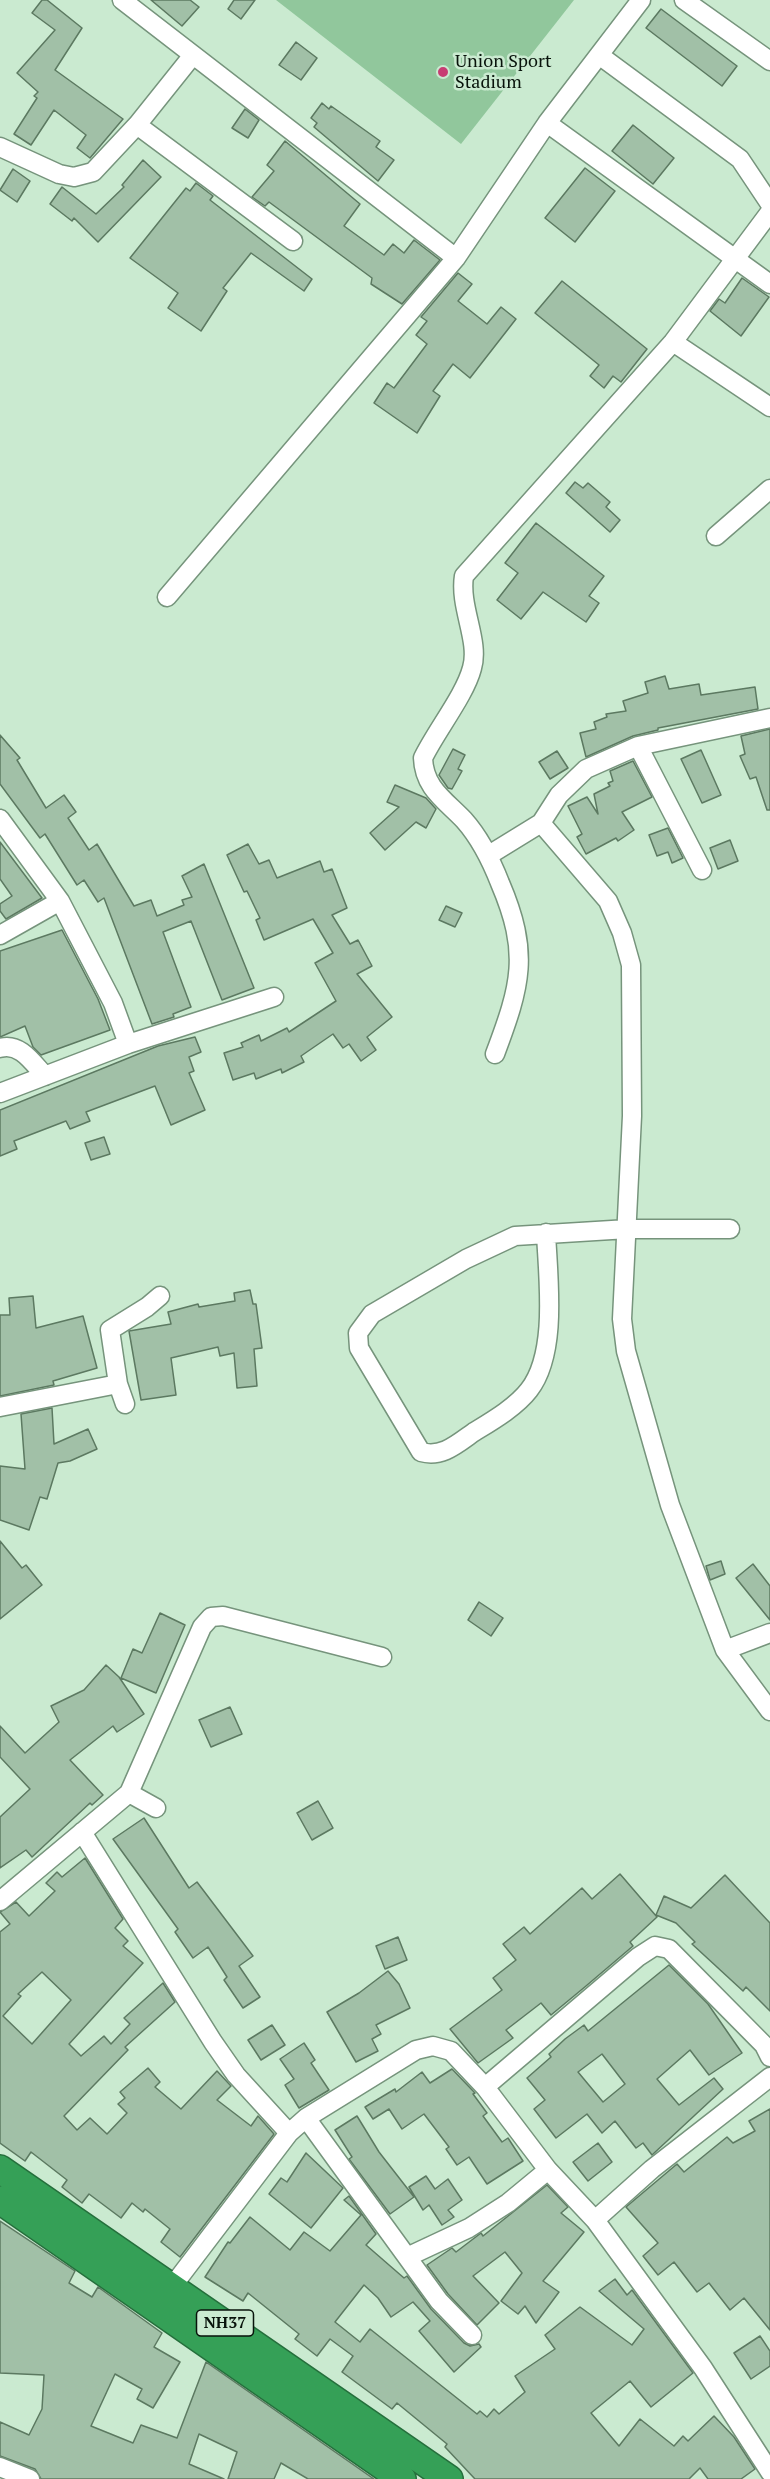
<!DOCTYPE html>
<html>
<head>
<meta charset="utf-8">
<style>
	body { margin:0 }
	canvas { display:block; background:#caead0 }
</style>
</head>
<body>
<canvas width="770" height="2479"></canvas>
<script>
const g = document.querySelector('canvas').getContext('2d');
g.lineJoin = 'round';
function fill(path, color) {
  g.fillStyle = color;
  g.fill(path, 'evenodd');
}
function trace(path, color, width, dash) {
  g.strokeStyle = color;
  g.lineWidth = width;
  g.lineCap = dash ? 'butt' : 'round';
  g.setLineDash(dash || []);
  g.stroke(path);
}
function label(font, color, halo, rows, align = 'center') {
  g.font = font + ' "PT Serif",serif';
  g.lineWidth = 5;
  g.setLineDash([]);
  g.textBaseline = 'middle';
  g.strokeStyle = halo;
  g.fillStyle = color;
  for (const [text, x, y, turn = 0] of rows) {
    g.save();
    g.translate(x, y);
    g.rotate((+turn || 0) * Math.PI / 180);
    g.textAlign = isNaN(turn) ? turn : align;
    if (halo) g.strokeText(text, 0, 0);
    g.fillText(text, 0, 0);
    g.restore();
  }
}
fill(new Path2D(`
	M276,0H574L461,144Z`), '#91c79c');
const building = new Path2D(`
	M42,0H47L82,28L55,70L123,119L90,158L77,148L86,135L54,110L31,145L14,134L37,98L34,96L38,92L17,73L55,30L32,13Z
	M151,0H190L199,7L182,26Z
	M234,0H255L241,19L228,9Z
	M661,9L737,66L722,86L646,28Z
	M296,42L317,58L301,80L279,65Z
	M322,103L329,109L331,106L380,141L376,147L394,160L378,181L314,127L317,123L311,118Z
	M245,109L259,120L248,138L232,128Z
	M633,125L674,158L653,184L612,151Z
	M285,141L360,204L344,226L384,255L393,244L404,253L414,240L440,260L402,304L371,284L372,278L269,202L265,206L252,197L274,171L267,165Z
	M143,160L161,177L98,242L74,218L72,221L50,204L62,187L96,214L124,187L122,185Z
	M585,168L615,191L575,242L545,218Z
	M13,169L30,181L17,202L0,190Z
	M196,183L213,196L210,200L312,279L304,291L251,253L223,288L227,291L201,331L168,308L178,293L130,258L186,188L190,191Z
	M458,273L472,284L458,301L487,324L501,307L516,319L470,378L453,364L433,391L440,396L417,433L374,403L387,383L394,388L427,344L416,335L427,321L421,317Z
	M742,278L769,297L741,336L710,311L719,299L725,303Z
	M562,281L647,349L621,382L613,376L604,388L590,376L599,365L535,313Z
	M575,482L583,488L588,483L610,502L606,507L620,520L610,532L566,493Z
	M536,523L604,576L589,596L599,603L586,622L543,592L521,619L497,600L518,573L505,563Z
	M665,676L669,689L699,684L701,695L755,687L758,709L658,728V730L633,736L586,757L580,733L596,729L594,722L607,717L606,714L626,711L623,701L648,693L645,682Z
	M770,729V810H767L756,777L750,779L740,756L745,754L741,736Z
	M0,735L20,758L17,760L46,808L64,795L76,812L68,818L89,850L97,844L134,906L151,900L157,916L184,905L182,900L192,897L182,876L204,864L254,988L222,1000L191,921L163,932L191,1007L173,1014L174,1017L152,1024L104,898L98,902L84,880L77,885L45,834L40,838L0,784Z
	M453,749L465,755L458,769L462,771L452,789L448,788L439,775Z
	M701,750L721,795L702,803L681,759Z
	M557,751L568,768L550,779L539,762Z
	M633,761L652,797L622,812L634,830L618,841L616,838L586,854L577,837L582,834L568,806L587,797L598,814L594,794L610,786L608,783L613,781L610,771Z
	M395,785L426,798L436,809L426,828L416,822L385,850L370,833L399,807L387,802Z
	M668,828L683,858L672,863L668,852L657,856L649,835Z
	M730,840L738,861L718,869L710,848Z
	M0,842L42,898L6,919L0,911V904L12,896L0,879Z
	M248,844L259,864L269,860L277,878L320,861L324,872L332,869L347,908L332,915L350,944L358,940L372,966L357,974L392,1017L367,1037L376,1050L361,1061L349,1044L343,1048L333,1034L301,1056L304,1062L282,1073L281,1069L256,1079L254,1073L233,1080L224,1053L243,1047L241,1043L259,1035L261,1041L287,1028L289,1032L336,1001L315,963L333,953L313,919L264,940L256,920L260,918L247,891L244,892L227,855Z
	M446,906L462,913L455,927L439,920Z
	M62,930L98,999L110,1030L41,1055L33,1047L25,1026L0,1037V951Z
	M195,1037L201,1052L189,1057L194,1071L189,1073L205,1110L171,1125L155,1086L86,1112L90,1121L70,1129L66,1121L14,1141L17,1149L0,1156V1110L158,1046Z
	M104,1137L110,1154L91,1160L85,1143Z
	M250,1290L253,1304H256L262,1348L254,1349L257,1386L237,1388L234,1353L220,1356L218,1347L171,1358L176,1395L141,1400L129,1331L171,1324L168,1312L198,1304L199,1307L235,1301L234,1293Z
	M33,1296L36,1328L83,1316L97,1368L53,1381L54,1385L0,1396V1315H10L9,1298Z
	M52,1408L54,1444L88,1429L97,1449L70,1461L58,1463L47,1499L40,1497L29,1530L0,1520V1466L25,1469L21,1414Z
	M0,1541L22,1568L26,1565L42,1585L0,1619Z
	M721,1561L725,1574L710,1580L706,1566Z
	M753,1564L770,1586V1620L736,1578Z
	M479,1602L503,1618L491,1636L468,1620Z
	M160,1613L185,1625L156,1693L121,1678L133,1649L142,1653Z
	M106,1665L119,1677L144,1714L117,1732L113,1726L70,1760L103,1795L92,1805L90,1803L32,1857L26,1850L0,1868V1817L30,1789L0,1757V1726L25,1753L59,1722L51,1706L84,1690Z
	M230,1707L242,1734L211,1747L199,1720Z
	M318,1801L333,1828L312,1840L297,1813Z
	M144,1818L189,1888L197,1882L253,1956L239,1966L260,1997L243,2008L224,1980L227,1977L208,1947L193,1958L175,1932L178,1929L113,1839Z
	M85,1858L123,1919L115,1928L128,1941L123,1946L143,1963L69,2044L81,2056L104,2036L111,2044L130,2024L124,2018L163,1983L175,2002L125,2047L128,2050L64,2116L77,2130L90,2118L107,2134L127,2113L118,2104L125,2098L120,2092L148,2068L160,2082L155,2087L181,2109L217,2071L231,2086L217,2100L251,2126L258,2116L274,2134L180,2257L161,2242L170,2229L145,2209L143,2212L132,2203L121,2218L89,2194L82,2203L62,2187L67,2180L31,2152L25,2161L0,2143V1932L10,1924L0,1912L16,1902L29,1916L55,1891L46,1883L57,1872L62,1877ZM42,1972L71,2000L32,2044L3,2016L21,1996L18,1994Z
	M620,1874L657,1917L630,1942L633,1946L586,1986L551,2015L541,2003L506,2030L513,2038L478,2063L450,2029L502,1990L493,1978L516,1960L503,1944L524,1927L530,1934L582,1888L592,1899Z
	M725,1875L770,1923V2011L746,1987L743,1991L692,1944L695,1942L676,1923L656,1915L664,1896L691,1908Z
	M398,1937L407,1960L385,1969L376,1946Z
	M669,1965L708,2004L742,2053L709,2075L690,2050L657,2079L679,2105L714,2078L723,2089L652,2155L643,2143L636,2148L615,2121L602,2133L587,2114L556,2138L534,2109L545,2100L527,2078L551,2057L549,2054L565,2039L584,2025L588,2031ZM602,2054L625,2084L603,2102L578,2072Z
	M388,1971L399,1984L410,2008L376,2025L381,2034L372,2039L378,2051L356,2062L327,2012L359,1993Z
	M272,2025L285,2045L261,2060L248,2040Z
	M304,2043L315,2060L311,2063L329,2090L299,2108L285,2085L294,2079L280,2059Z
	M452,2069L475,2093L473,2094L487,2113L483,2116L502,2142L508,2138L523,2161L487,2184L469,2157L457,2165L446,2149L449,2147L424,2114L402,2129L389,2109L373,2119L365,2107L395,2089L396,2092L422,2072L430,2083Z
	M770,2109V2330L744,2298L730,2310L709,2283L697,2292L674,2262L658,2275L643,2256L658,2243L626,2207L677,2164L684,2172L727,2137L733,2143L755,2131L749,2121Z
	M357,2116L379,2152L414,2197L390,2214L349,2159L352,2157L335,2130Z
	M598,2143L612,2162L588,2181L573,2162Z
	M306,2153L343,2188L311,2228L269,2194L281,2178L287,2182Z
	M426,2176L435,2189L448,2179L462,2200L448,2210L454,2217L442,2225L429,2205L423,2210L409,2187Z
	M547,2185L568,2207L561,2213L584,2232L543,2281L559,2292L536,2323L525,2306L518,2314L501,2301L522,2273L505,2252L473,2276L499,2303L477,2325L448,2294L427,2265L452,2248L456,2252L481,2233L483,2236Z
	M349,2196L376,2234L366,2245L404,2278L407,2276L431,2309L464,2343L470,2346L479,2344L481,2347L454,2372L419,2331L430,2321L413,2302L391,2317L378,2298L364,2285L335,2322L360,2342L370,2329L477,2414L480,2411L487,2417L494,2409L499,2414L525,2392L515,2376L555,2349L545,2335L580,2307L632,2345L644,2329L599,2291L615,2279L627,2295L632,2290L693,2373L651,2407L630,2381L591,2413L619,2446L640,2419L674,2446L683,2436L688,2441L714,2416L734,2437L755,2469L741,2479H708L700,2468L689,2479H475L445,2447L447,2444L397,2403L392,2409L342,2372L353,2356L330,2339L317,2356L295,2339L299,2334L248,2293L243,2301L205,2277L228,2242L230,2243L250,2217L290,2250L304,2232L330,2251L361,2215L344,2200Z
	M0,2221L75,2271L69,2283L92,2297L98,2287L162,2333L154,2347L180,2362L153,2408L137,2399L142,2389L115,2374L91,2426L133,2443L141,2425L177,2438L206,2362L374,2479H308L281,2463L274,2479H228L237,2452L199,2434L189,2464L224,2479H41L35,2469L0,2456V2422L29,2435L42,2409L44,2375L0,2373Z
	M760,2336L770,2351V2366L751,2379L734,2353Z`);
fill(building, '#a1c0a7');
trace(building, '#5c7961', 1.5);
const minor = new Path2D(`
	M122,0L456,258
	M684,0L770,61
	M599,55L740,159L770,204
	M547,123L770,284
	M137,125L293,241
	M0,147L59,174L74,177L93,172L137,125L193,55
	M673,342L770,407
	M716,536L770,489
	M167,597L456,258L547,123L641,0
	M638,746L702,870
	M0,819L60,901L113,1003L128,1044
	M541,823L559,795L586,769L638,746L770,718
	M489,855L541,823L608,901L622,933L631,965L632,1116L622,1319L626,1351L670,1505L725,1650L770,1711
	M0,935L60,901
	M0,1048C20,1042 33,1063 45,1076
	M495,1054C521,985 530,953 500,883C491,860 480,838 464,820C445,800 424,788 423,758C436,731 465,695 472,668C480,641 459,607 464,576L673,342L770,212
	M0,1093L128,1044L274,997
	M546,1233C548,1278 558,1353 529,1390C516,1407 492,1421 474,1432C457,1444 442,1458 421,1452L359,1348L358,1333L372,1314L466,1259L515,1236L628,1229H730
	M125,1404L118,1384L110,1330L147,1307L160,1296
	M0,1407L118,1384
	M725,1650L770,1633
	M129,1793L202,1627L211,1617L223,1616L382,1657
	M82,1832L213,2042L236,2075L289,2133
	M0,1901L129,1793L156,1808
	M485,2087L638,1957L655,1946L669,1949L764,2045L770,2057
	M306,2118L439,2301L472,2335
	M595,2220L652,2169L770,2077
	M407,2257L469,2228L508,2203L548,2170
	M165,2296L289,2133L306,2118L416,2050L433,2046L451,2051L485,2087L548,2170L595,2220L703,2368L770,2472
	M0,2467L30,2479`);
const highway = new Path2D(`
	M0,2169L449,2479
	M0,2200L402,2479`);
trace(minor, '#76947c', 21);
trace(highway, '#256f3c', 30);
trace(minor, '#fff', 18);
trace(highway, '#35a057', 27);
for (const [x, y, r, color] of [
	[443,72,6,"#c73d73"]
]) {
  const dot = new Path2D();
  dot.arc(x, y, r, 0, 2 * Math.PI);
  g.fillStyle = color;
  g.fill(dot);
  trace(dot, '#caead0', 2);
}
for (const [x, y, w] of [
	[225,2323,57]
]) {
  const box = new Path2D();
  box.roundRect(x - w / 2, y - 13, w, 26, 4.5);
  g.fillStyle = '#caead0';
  g.fill(box);
  trace(box, '#08130b', 1.5);
}
label('bold 16px', '#08130b', null, [
	["NH37",225,2323]
]);
label('18px', '#08130b', '#caead0', [
	["Union Sport",455,62],
	["Stadium",455,83]
], 'left');
</script>
</body>
</html>
